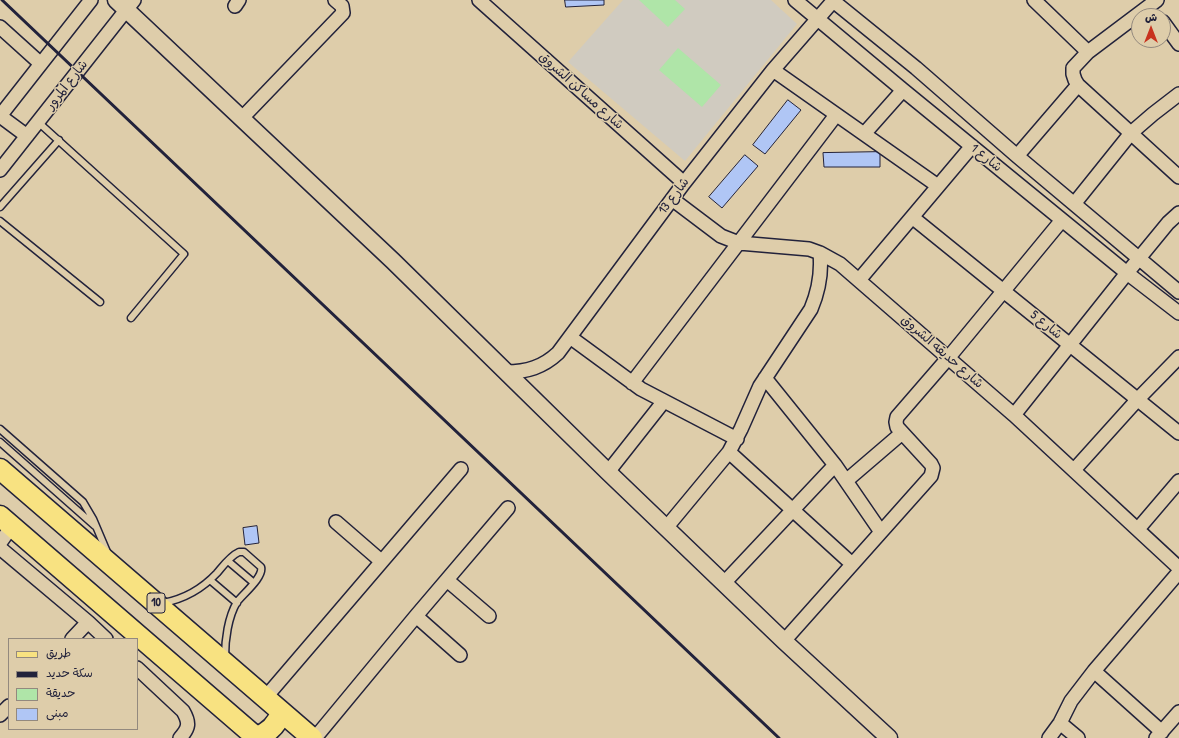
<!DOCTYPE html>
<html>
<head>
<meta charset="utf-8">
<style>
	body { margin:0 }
	#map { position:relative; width:1179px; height:738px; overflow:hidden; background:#decdaa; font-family:"Patrick Hand","Playpen Sans Arabic",sans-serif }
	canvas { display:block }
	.legend { position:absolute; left:8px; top:638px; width:130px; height:92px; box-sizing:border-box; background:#decdaa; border:1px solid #93897e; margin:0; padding:5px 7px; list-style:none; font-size:12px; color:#22223b }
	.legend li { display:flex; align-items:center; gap:8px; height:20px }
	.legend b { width:20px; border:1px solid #93897e }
	.north { position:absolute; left:1131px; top:8px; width:40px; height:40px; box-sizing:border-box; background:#decdaa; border:1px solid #93897e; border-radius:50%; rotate:0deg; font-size:11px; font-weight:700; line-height:16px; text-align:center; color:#22223b }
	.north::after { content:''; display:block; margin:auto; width:14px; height:18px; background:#c8321e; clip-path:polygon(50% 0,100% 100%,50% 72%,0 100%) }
</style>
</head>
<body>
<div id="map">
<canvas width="1179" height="738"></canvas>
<ul class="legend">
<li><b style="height:5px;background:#f8e281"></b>طريق</li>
<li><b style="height:5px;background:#22223b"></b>سكة حديد</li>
<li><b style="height:11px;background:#afe5a8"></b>حديقة</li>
<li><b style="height:11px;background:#b0c6f5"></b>مبنى</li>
</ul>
<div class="north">ش</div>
</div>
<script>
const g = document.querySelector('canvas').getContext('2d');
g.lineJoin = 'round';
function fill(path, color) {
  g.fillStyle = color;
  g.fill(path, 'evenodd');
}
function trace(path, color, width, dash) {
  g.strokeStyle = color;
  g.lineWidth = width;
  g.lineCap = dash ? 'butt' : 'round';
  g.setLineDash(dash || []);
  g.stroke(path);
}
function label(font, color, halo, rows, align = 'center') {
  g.font = font + ' "Patrick Hand","Playpen Sans Arabic",sans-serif';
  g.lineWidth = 3;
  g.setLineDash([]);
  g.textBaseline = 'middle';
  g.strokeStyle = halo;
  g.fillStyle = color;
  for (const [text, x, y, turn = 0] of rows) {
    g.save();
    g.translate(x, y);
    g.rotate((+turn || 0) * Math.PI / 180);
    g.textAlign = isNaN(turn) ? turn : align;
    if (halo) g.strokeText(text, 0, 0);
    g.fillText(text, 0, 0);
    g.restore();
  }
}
fill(new Path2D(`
	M623,0H771L797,24L685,161L568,62Z`), '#d0cbc0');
fill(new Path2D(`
	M639,0H675L685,9L668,27Z
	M678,48L721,85L702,107L659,70Z`), '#afe5a8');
const building = new Path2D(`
	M565,0H604V5L566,7Z
	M788,100L801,110L765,154L753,145Z
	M880,152V167H824L823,153Z
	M745,155L758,166L722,208L709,197Z
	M257,526L259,543L245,545L243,528Z`);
fill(building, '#b0c6f5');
trace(building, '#22223b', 1);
const service = new Path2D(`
	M38,122L184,254L131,318
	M0,207L59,140
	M0,221L100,302
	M0,429L83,502L93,519L107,552
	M0,442L95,526
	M228,561L254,583
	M210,580L237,603
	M163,603C184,599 202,589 217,573C223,566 230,556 239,552H244L261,567C264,577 243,594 237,602C228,617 225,640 225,657`);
const minor = new Path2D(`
	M479,0L684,183
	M795,0L903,90L1127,273L1179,313
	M832,0L916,68L1017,156L1179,292
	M1034,0L1088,52
	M1157,0L1088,52L1073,68V74L1075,80L1078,85L1179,177
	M235,6L239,0
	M1163,22L1179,44
	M0,27L41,64
	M773,70L938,186
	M0,116L91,0
	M0,116L27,136
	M242,118L343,13L342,6L335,0
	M864,134L903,90
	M1017,156L1078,85
	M0,170L134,0
	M672,199L721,236L739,243L809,249L820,253L840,264L1014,415L1179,568
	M1074,204L1131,133L1153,114L1179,94
	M912,217L1179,433
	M859,280L972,146
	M570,337L641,389L737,439
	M506,372C527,372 543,367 558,353L684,183L773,70L834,0
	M765,378L835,465L881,532
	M632,383L836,115
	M1014,415L1127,273L1168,223L1179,213
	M729,452L852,564
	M1074,470L1138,399L1179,357
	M608,472L664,401
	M846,481L902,433
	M336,522L381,561
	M666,528L729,452L741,429L760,386L811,309C819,290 822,273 820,253
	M1138,529L1179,481
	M0,543L12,526
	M0,548L88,622L106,639
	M447,580L489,616
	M724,583L835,465
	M416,616L460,655
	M72,639L88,622
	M784,641L931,476L933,468L931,464L897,427L896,422L897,417L949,357L1062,220
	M137,668L183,711C190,723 189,728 180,738
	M1094,671L1162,732
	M265,698L461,469
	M0,715L9,706
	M1060,723L1078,738
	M315,738L416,616L508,508
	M1049,738L1060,723L1071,701L1094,671L1179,572
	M1156,738L1179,712`);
const tertiary = new Path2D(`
	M116,0L393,261L608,472L784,641L889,738`);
const primary = new Path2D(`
	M0,469L312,738
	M0,516L257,738
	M256,737C269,733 277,725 281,712`);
trace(service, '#22223b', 9);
trace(minor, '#22223b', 16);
trace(tertiary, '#22223b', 19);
trace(primary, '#22223b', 23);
trace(service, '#decdaa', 6);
trace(minor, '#decdaa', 13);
trace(tertiary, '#decdaa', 16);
trace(primary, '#f8e281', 20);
trace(new Path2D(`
	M2,0L779,738`), '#22223b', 3);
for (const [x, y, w] of [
	[156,603,18]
]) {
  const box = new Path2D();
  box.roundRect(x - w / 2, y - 10, w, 20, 3);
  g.fillStyle = '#decdaa';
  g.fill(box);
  trace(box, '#22223b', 1);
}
label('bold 12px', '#22223b', null, [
	["10",156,603]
]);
label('13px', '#22223b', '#decdaa', [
	["شارع المرور",67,85,-52],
	["شارع مساكن الشروق",581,91,42],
	["شارع 1",986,158,39],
	["شارع 13",674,196,-53],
	["شارع 5",1046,325,39],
	["شارع حديقه الشروق",942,352,41]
]);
</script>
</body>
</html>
